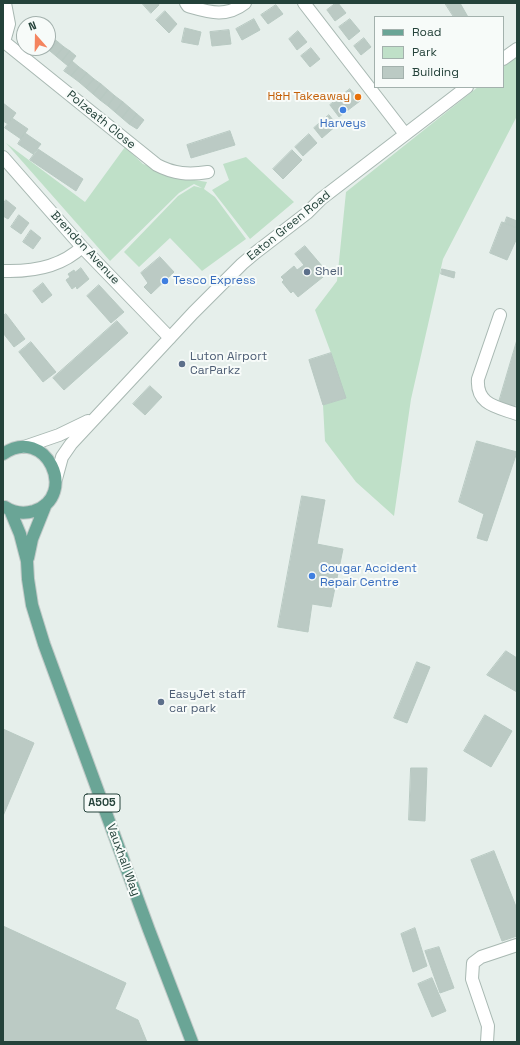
<!DOCTYPE html>
<html>
<head>
<meta charset="utf-8">
<style>
	body { margin:0 }
	#map { position:relative; width:520px; height:1045px; overflow:hidden; background:#e6efeb; font-family:"Space Grotesk",sans-serif }
	canvas { display:block }
	.frame { position:absolute; inset:0; border:4px solid #24423a; pointer-events:none }
	.legend { position:absolute; left:374px; top:16px; width:130px; height:72px; box-sizing:border-box; background:#f7fbf9; border:1px solid #a3b1ad; margin:0; padding:5px 7px; list-style:none; font-size:12px; color:#24423a }
	.legend li { display:flex; align-items:center; gap:8px; height:20px }
	.legend b { width:20px; border:1px solid #a3b1ad }
	.north { position:absolute; left:16px; top:16px; width:40px; height:40px; box-sizing:border-box; background:#f7fbf9; border:1px solid #a3b1ad; border-radius:50%; rotate:340deg; font-size:11px; font-weight:700; line-height:16px; text-align:center; color:#24423a }
	.north::after { content:''; display:block; margin:auto; width:14px; height:18px; background:#f4845f; clip-path:polygon(50% 0,100% 100%,50% 72%,0 100%) }
</style>
</head>
<body>
<div id="map">
<canvas width="520" height="1045"></canvas>
<div class="frame"></div>
<ul class="legend">
<li><b style="height:5px;background:#6aa596"></b>Road</li>
<li><b style="height:11px;background:#bfe0c8"></b>Park</li>
<li><b style="height:11px;background:#bbcac4"></b>Building</li>
</ul>
<div class="north">N</div>
</div>
<script>
const g = document.querySelector('canvas').getContext('2d');
g.lineJoin = 'round';
function fill(path, color) {
  g.fillStyle = color;
  g.fill(path, 'evenodd');
}
function trace(path, color, width, dash) {
  g.strokeStyle = color;
  g.lineWidth = width;
  g.lineCap = dash ? 'butt' : 'round';
  g.setLineDash(dash || []);
  g.stroke(path);
}
function label(font, color, halo, rows, align = 'center') {
  g.font = font + ' "Space Grotesk",sans-serif';
  g.lineWidth = 4;
  g.setLineDash([]);
  g.textBaseline = 'middle';
  g.strokeStyle = halo;
  g.fillStyle = color;
  for (const [text, x, y, turn = 0] of rows) {
    g.save();
    g.translate(x, y);
    g.rotate((+turn || 0) * Math.PI / 180);
    g.textAlign = isNaN(turn) ? turn : align;
    if (halo) g.strokeText(text, 0, 0);
    g.fillText(text, 0, 0);
    g.restore();
  }
}
fill(new Path2D(`
	M517,56V116L443,259L411,399L394,516L356,482L325,441L323,405L345,398L331,353L315,310L337,281L346,192L478,87H503V67Z
	M6,143L85,202L125,147L143,164L182,178L207,182L204,189L215,197L246,239L202,271L170,238L139,267L124,252L178,196L194,186L202,188L194,184L179,193L110,261Z
	M246,157L294,202L250,239L212,190L229,180L223,164Z`), '#bfe0c8');
const building = new Path2D(`
	M142,3H158L159,5L151,13Z
	M336,3H338L346,13L335,21L327,10Z
	M445,3H460L468,17H454Z
	M276,5L283,14L268,24L261,15Z
	M165,11L177,24L169,33L156,20Z
	M254,19L260,30L242,40L236,29Z
	M350,19L360,31L349,40L339,27Z
	M185,28L201,32L198,45L182,42Z
	M229,30L231,44L212,46L210,32Z
	M298,31L307,42L297,50L289,39Z
	M52,37L58,42L50,51L46,48H48V42Z
	M364,38L371,47L361,55L354,46Z
	M58,42L64,47L56,56L50,51Z
	M64,47L70,51L62,61L56,56Z
	M311,48L320,59L310,67L301,56Z
	M70,51L76,56L68,66L62,61Z
	M72,61L79,67L71,76L64,71Z
	M79,67L87,73L79,82L71,76Z
	M87,73L94,79L86,88L79,82Z
	M94,79L101,84L93,94L86,88Z
	M101,84L108,90L100,100L93,94Z
	M350,89L360,101L339,117L330,105Z
	M108,90L115,96L108,106L100,100Z
	M115,96L123,102L115,112L108,106Z
	M123,102L130,108L122,118L115,112Z
	M3,103L16,113L8,124L3,121Z
	M130,108L137,114L129,124L122,118Z
	M137,114L144,120L137,129L129,124Z
	M329,115L337,125L322,138L314,128Z
	M12,118L28,129L21,139L5,128Z
	M230,131L235,145L191,158L187,145Z
	M25,133L41,144L33,154L18,144Z
	M309,134L317,143L303,156L295,147Z
	M38,149L83,179L76,191L30,160Z
	M292,150L302,160L283,179L273,169Z
	M6,200L16,208L8,219L3,216V204Z
	M19,215L29,223L21,234L11,227Z
	M507,217L517,221V228L505,223Z
	M502,222L517,228V238L507,260L490,253Z
	M31,230L41,238L33,249L23,242Z
	M305,246L328,273L298,297L293,291L291,293L282,282L284,280L281,277L294,266L297,270L304,265L295,254Z
	M160,257L174,272L151,294L144,287L148,283L141,273Z
	M81,268L89,279L77,289L76,286L72,289L66,280L70,277L68,274L74,270L75,272Z
	M442,269L455,272L454,278L441,274Z
	M43,283L52,295L42,303L33,291Z
	M99,285L124,312L111,323L87,296Z
	M6,314L25,339L14,347L3,333V316Z
	M117,321L128,333L64,390L53,378Z
	M517,340V398L515,406L499,402Z
	M31,342L56,372L43,382L19,352Z
	M331,353L346,398L323,405L309,360Z
	M150,386L162,397L145,415L133,404Z
	M477,441L517,452L487,541L477,538L484,514L459,502Z
	M302,496L325,500L317,544L343,549L331,607L312,604L308,632L278,627Z
	M506,651L517,658V692L487,675Z
	M417,662L430,667L407,723L394,718Z
	M485,715L512,731L491,767L464,751Z
	M3,729L34,743L3,816Z
	M411,768H427L425,821L409,820Z
	M494,851L517,909V936L502,941L471,860Z
	M3,926L126,983L115,1009L138,1020L147,1042H3Z
	M415,928L427,966L413,972L401,934Z
	M439,947L454,988L440,993L425,951Z
	M432,978L446,1011L432,1017L418,984Z`);
fill(building, '#bbcac4');
trace(building, '#b8c9c2', 1);
const minor = new Path2D(`
	M186,3L188,6C209,12 226,18 245,3
	M304,3L405,134
	M3,41L157,165C174,174 189,175 208,172
	M4,42L9,24L5,3
	M503,59L517,49
	M3,157L82,247L170,338
	M3,271C31,272 61,267 82,247
	M500,315L478,379C476,405 497,407 517,414
	M24,447L59,435L88,421
	M56,479L62,457L71,444L193,313L242,264L255,253L307,213L321,199L467,87
	M487,1042L488,1026L472,979L473,963L481,957L517,945`);
const major = new Path2D(`
	M3,454C46,424 79,496 34,511C24,514 14,513 5,507
	M10,510L20,534L27,561L28,579L32,605L44,644L149,930L192,1042
	M28,558L32,539L46,504`);
trace(minor, '#a8b8b2', 14);
trace(major, '#c2cac8', 14);
trace(minor, '#fff', 12);
trace(major, '#6aa596', 12);
for (const [x, y, r, color] of [
	[358,97,4,"#e8710a"],
	[343,110,4,"#3f7fe0"],
	[307,272,4,"#5c6f8a"],
	[165,281,4,"#3f7fe0"],
	[182,364,4,"#5c6f8a"],
	[312,576,4,"#3f7fe0"],
	[161,702,4,"#5c6f8a"]
]) {
  const dot = new Path2D();
  dot.arc(x, y, r, 0, 2 * Math.PI);
  g.fillStyle = color;
  g.fill(dot);
  trace(dot, '#f7fbf9', 1.5);
}
for (const [x, y, w] of [
	[102,803,36]
]) {
  const box = new Path2D();
  box.roundRect(x - w / 2, y - 9, w, 18, 3);
  g.fillStyle = '#f7fbf9';
  g.fill(box);
  trace(box, '#24423a', 1);
}
label('bold 11px', '#24423a', null, [
	["A505",102,803]
]);
label('12px', '#c56008', '#f7fbf9', [
	["H&H Takeaway",350,97]
], 'right');
label('12px', '#24423a', '#f7fbf9', [
	["Polzeath Close",101,120,39],
	["Eaton Green Road",289,226,-39],
	["Brendon Avenue",85,248,47],
	["Vauxhall Way",123,860,70]
]);
label('12px', '#366cbe', '#f7fbf9', [
	["Harveys",343,124,"center"],
	["Tesco Express",173,281],
	["Cougar Accident",320,569],
	["Repair Centre",320,583]
], 'left');
label('12px', '#4e5e75', '#f7fbf9', [
	["Shell",315,272],
	["Luton Airport",190,357],
	["CarParkz",190,371],
	["EasyJet staff",169,695],
	["car park",169,709]
], 'left');
</script>
</body>
</html>
